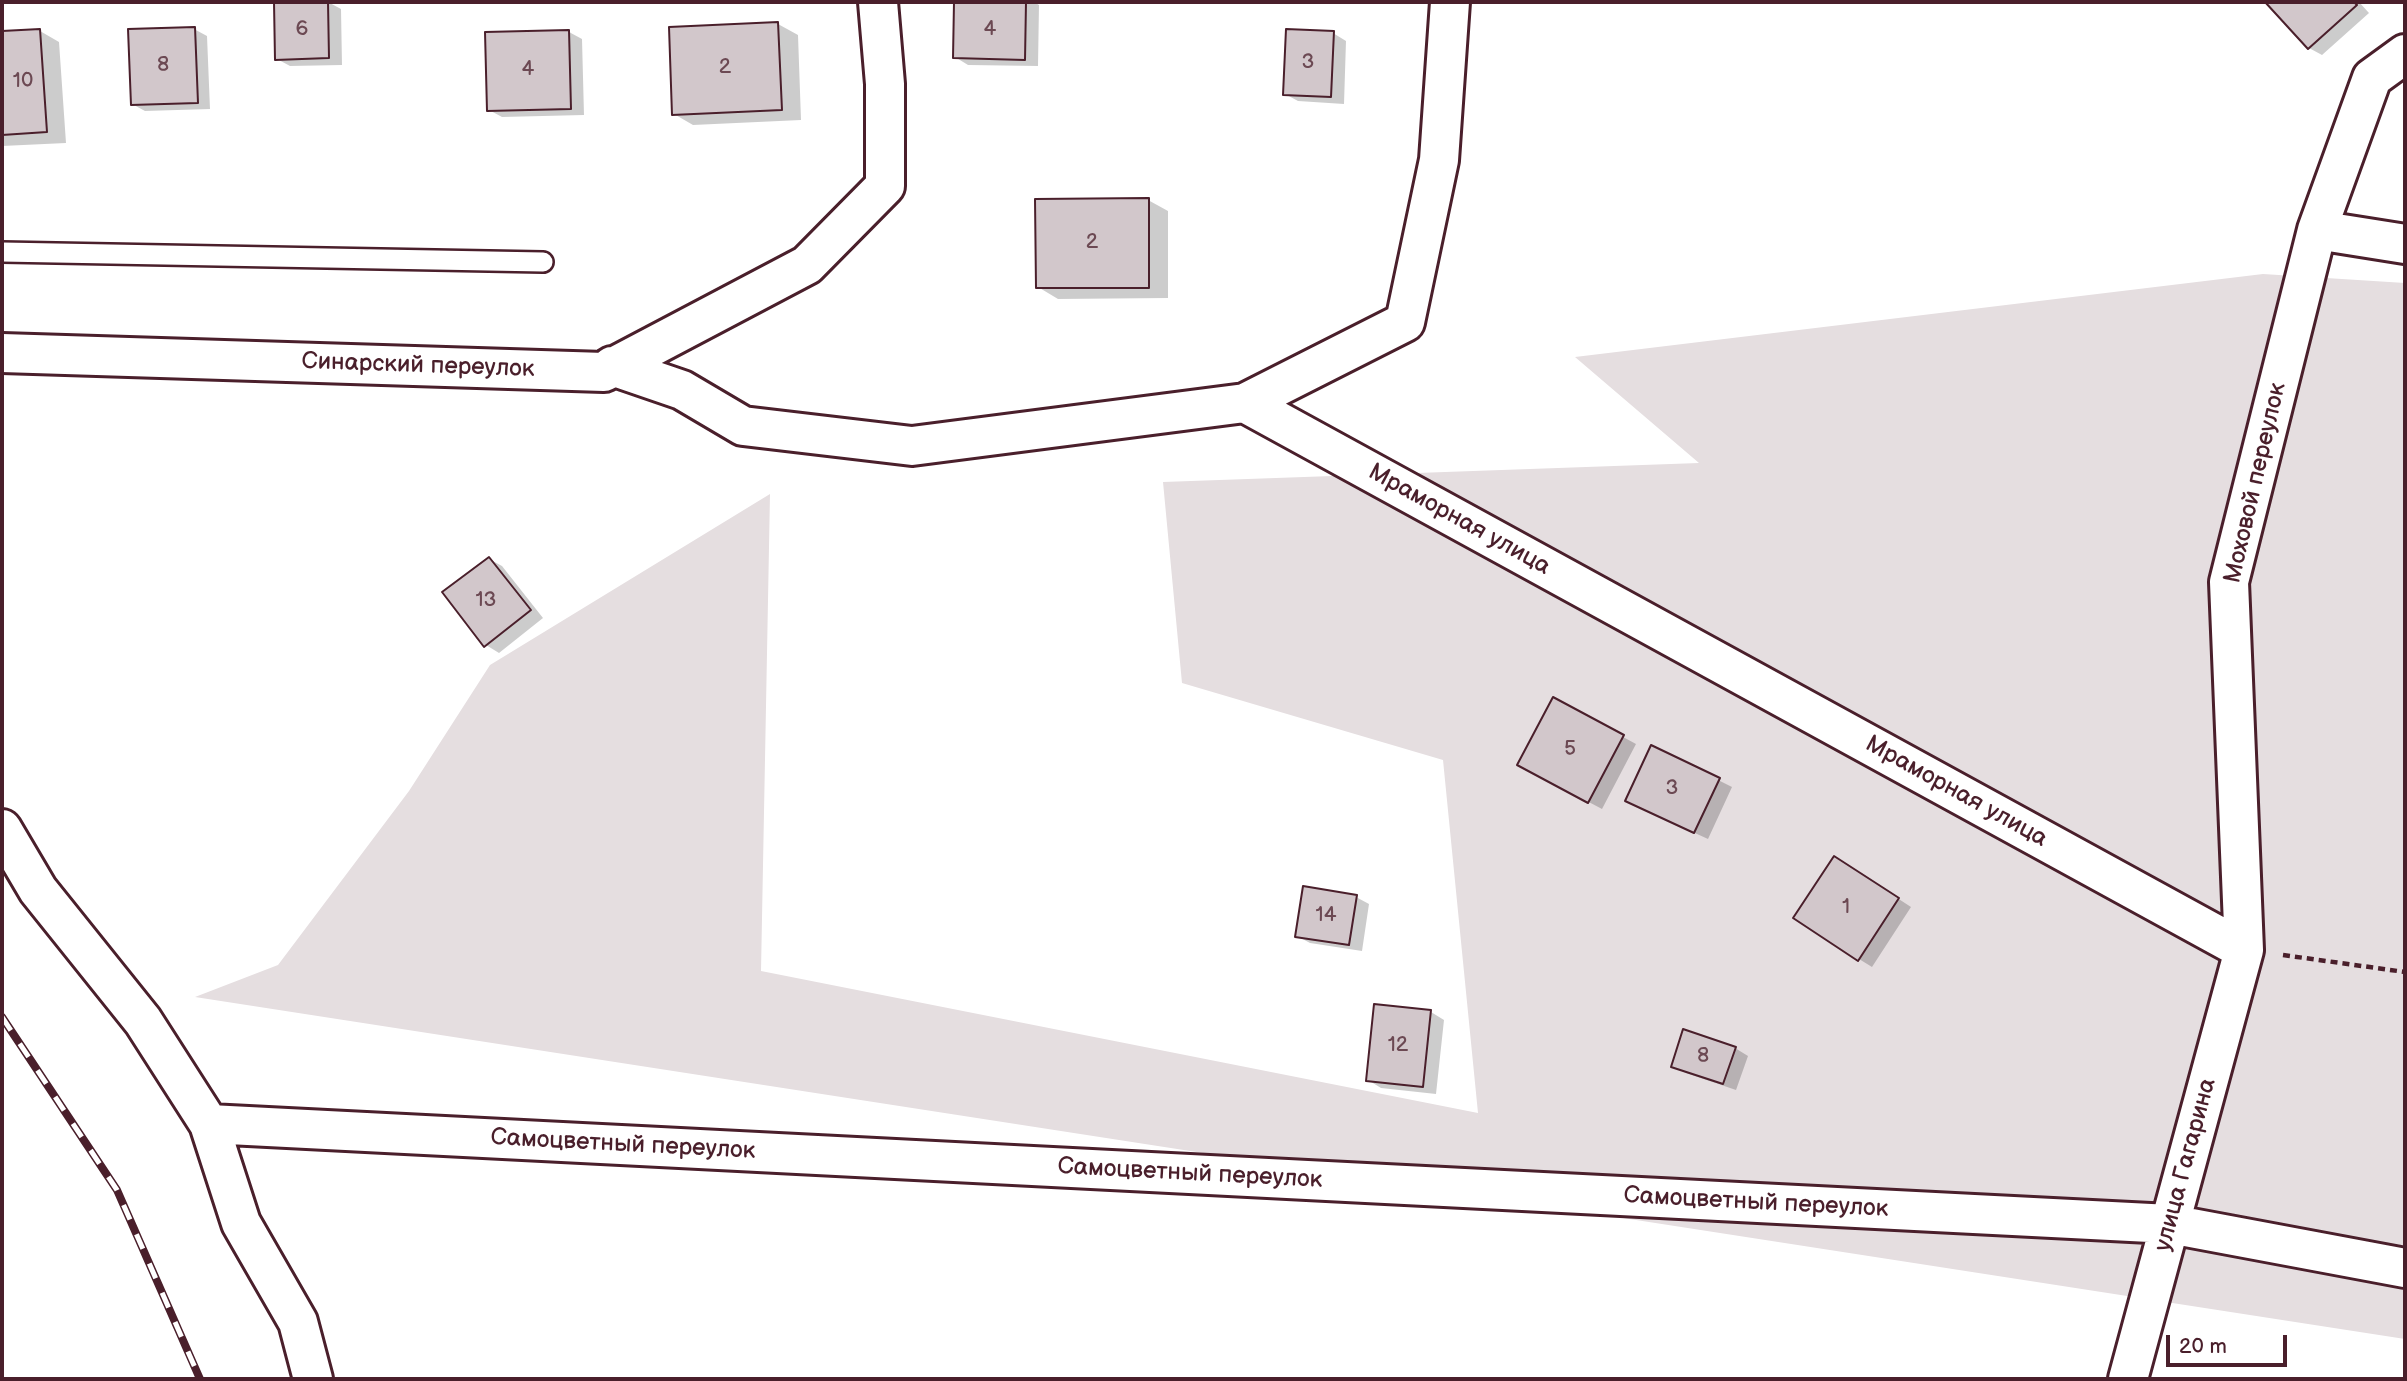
<!DOCTYPE html>
<html>
<head>
<meta charset="utf-8">
<style>
	body { margin:0 }
	#map { position:relative; width:2407px; height:1381px; overflow:hidden; background:#fff; font-family:"Balsamiq Sans",sans-serif }
	canvas { display:block }
	.frame { position:absolute; inset:0; border:4px solid #4a1f2b; pointer-events:none }
	.scale { position:absolute; left:2166px; top:1335px; width:121px; height:32px; box-sizing:border-box; border:4px solid #4a1f2b; border-top:0; padding-left:9px; font-size:21px; line-height:24px; white-space:nowrap; color:#4a1f2b; -webkit-text-stroke:5px #fff; paint-order:stroke }
</style>
</head>
<body>
<div id="map">
<canvas width="2407" height="1381"></canvas>
<div class="frame"></div>
<div class="scale">20 m</div>
</div>
<script>
const g = document.querySelector('canvas').getContext('2d');
g.lineJoin = 'round';
function fill(path, color) {
  g.fillStyle = color;
  g.fill(path, 'evenodd');
}
function trace(path, color, width, dash) {
  g.strokeStyle = color;
  g.lineWidth = width;
  g.lineCap = dash ? 'butt' : 'round';
  g.setLineDash(dash || []);
  g.stroke(path);
}
function label(font, color, halo, rows, align = 'center') {
  g.font = font + ' "Balsamiq Sans",sans-serif';
  g.lineWidth = 5;
  g.setLineDash([]);
  g.textBaseline = 'middle';
  g.strokeStyle = halo;
  g.fillStyle = color;
  for (const [text, x, y, turn = 0] of rows) {
    g.save();
    g.translate(x, y);
    g.rotate((+turn || 0) * Math.PI / 180);
    g.textAlign = isNaN(turn) ? turn : align;
    if (halo) g.strokeText(text, 0, 0);
    g.fillText(text, 0, 0);
    g.restore();
  }
}
fill(new Path2D(`
	M2263,274L2405,283V1339L195,997L278,965L409,791L490,665L770,494L761,971L1478,1113L1443,760L1182,683L1163,482L1699,463L1575,357Z`), '#e5dee0');
fill(new Path2D(`
	M328,2L341,9L342,65L290,66L277,59L276,3Z
	M955,2H1034L1039,5L1038,66L968,65L955,57Z
	M2267,2H2359L2369,13L2322,55L2309,48Z
	M778,24L798,35L801,120L693,125L674,114Z
	M194,29L207,36L210,109L145,111L132,104Z
	M40,31L59,42L66,143L2,146V33Z
	M569,32L582,39L584,115L502,117L489,110Z
	M1333,33L1346,41L1344,104L1298,101L1285,94Z
	M1148,200L1168,211V298L1058,299L1038,287Z
	M489,559L502,566L543,618L499,653L486,645Z
	M1553,699L1636,744L1602,809L1532,772Z
	M1652,747L1732,787L1708,839L1640,808Z
	M1848,866L1911,907L1872,967L1859,959Z
	M1356,897L1369,904L1362,951L1310,943L1297,936Z
	M1431,1012L1444,1020L1436,1094L1381,1088L1368,1080Z
	M1735,1048L1748,1056L1736,1090L1686,1073L1673,1066Z`), '#0003');
const building = new Path2D(`
	M274,2H328L329,58L275,60Z
	M954,2H1026L1025,60L953,58Z
	M2265,2H2354L2357,5L2308,49Z
	M778,22L782,110L672,115L669,27Z
	M195,27L198,103L131,105L128,29Z
	M40,29L47,132L2,135V31Z
	M1286,29L1334,31L1331,97L1283,95Z
	M569,30L571,109L487,111L485,32Z
	M1149,198V288H1036L1035,199Z
	M489,557L531,610L484,647L442,592Z
	M1553,697L1624,735L1588,803L1517,765Z
	M1651,745L1720,778L1694,833L1625,801Z
	M1834,856L1899,898L1858,961L1793,918Z
	M1303,886L1357,895L1349,945L1295,937Z
	M1374,1004L1431,1010L1423,1087L1366,1081Z
	M1683,1029L1736,1047L1723,1084L1671,1067Z`);
fill(building, '#d2c7cb');
trace(building, '#4a1f2b', 2);
const lane = new Path2D(`
	M2,252L543,262`);
const street = new Path2D(`
	M2317,230L2405,244
	M2,353L604,372L807,265L885,186V84L878,2
	M612,366L682,390L743,426L912,446L1245,403L2244,950
	M1245,403L1405,322L1439,160L1450,2
	M2,829L38,890L143,1021L209,1124L241,1223L298,1322L313,1379
	M209,1124L2170,1224L2405,1268
	M2128,1379L2244,950L2229,582L2317,230L2372,78L2405,54`);
trace(lane, '#4a1f2b', 24);
trace(street, '#4a1f2b', 44);
trace(new Path2D(`
	M2283,955L2405,972`), '#4a1f2b', 4.5, [7, 5]);
trace(lane, '#fff', 19);
trace(street, '#fff', 38);
const rail = new Path2D(`
	M2,1017L117,1190L200,1379`);
trace(rail, '#4a1f2b', 8);
trace(rail, '#fff', 5, [16]);
label('21px', '#6c4953', null, [
	["6",302,30],
	["4",990,30],
	["3",1308,63],
	["8",163,66],
	["2",725,68],
	["4",528,70],
	["10",23,82],
	["2",1092,243],
	["13",486,601],
	["5",1570,750],
	["3",1672,789],
	["1",1846,908],
	["14",1326,916],
	["12",1398,1046],
	["8",1703,1057]
]);
label('24px', '#4a1f2b', '#fff', [
	["Синарский переулок",418,366,2],
	["Моховой переулок",2256,483,-77],
	["Мраморная улица",1459,520,29],
	["Мраморная улица",1956,792,29],
	["Самоцветный переулок",623,1145,3],
	["улица Гагарина",2186,1165,-75],
	["Самоцветный переулок",1190,1174,3],
	["Самоцветный переулок",1756,1203,3]
]);
</script>
</body>
</html>
